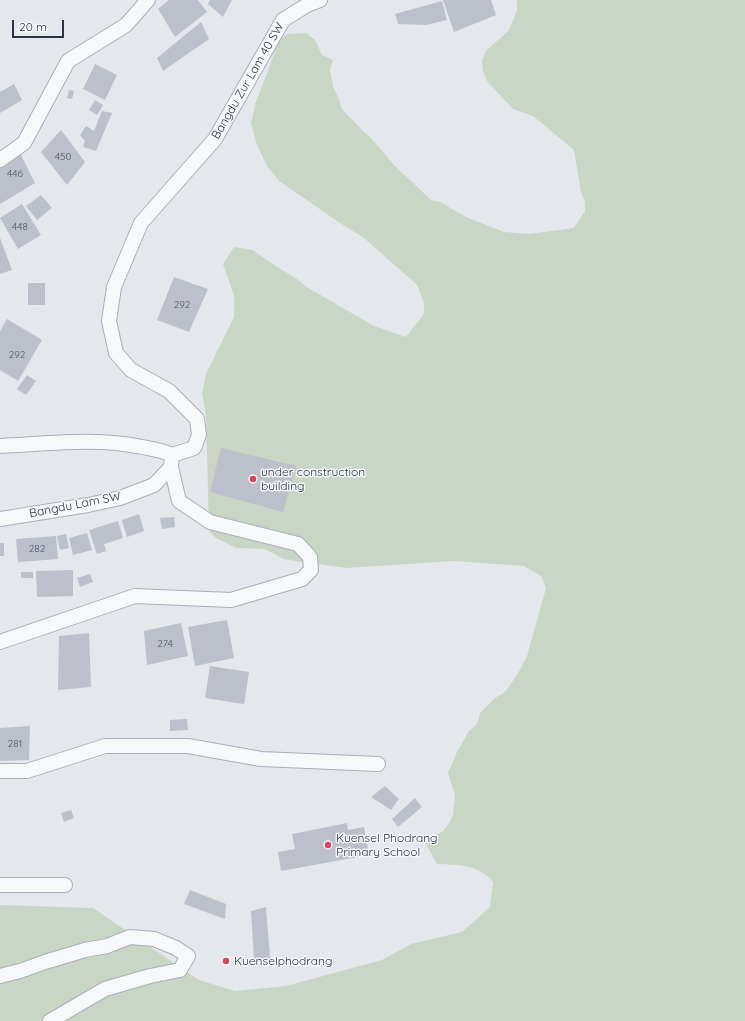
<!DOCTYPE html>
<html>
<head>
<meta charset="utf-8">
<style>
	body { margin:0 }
	#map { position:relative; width:745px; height:1021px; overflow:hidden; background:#e4e7ec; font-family:Quicksand,sans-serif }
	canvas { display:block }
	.scale { position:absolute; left:12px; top:20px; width:52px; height:18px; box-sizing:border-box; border:2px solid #2b3445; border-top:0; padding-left:5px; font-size:12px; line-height:14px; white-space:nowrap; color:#2b3445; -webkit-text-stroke:3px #f4f6f9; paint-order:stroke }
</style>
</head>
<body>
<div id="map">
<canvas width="745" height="1021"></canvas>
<div class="scale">20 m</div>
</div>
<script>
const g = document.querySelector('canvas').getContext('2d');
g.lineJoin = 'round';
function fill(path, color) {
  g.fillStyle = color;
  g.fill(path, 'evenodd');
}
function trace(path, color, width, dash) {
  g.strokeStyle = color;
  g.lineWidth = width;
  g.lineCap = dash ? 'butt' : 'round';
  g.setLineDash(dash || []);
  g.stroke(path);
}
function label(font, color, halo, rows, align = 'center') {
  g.font = font + ' Quicksand,sans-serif';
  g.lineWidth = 3;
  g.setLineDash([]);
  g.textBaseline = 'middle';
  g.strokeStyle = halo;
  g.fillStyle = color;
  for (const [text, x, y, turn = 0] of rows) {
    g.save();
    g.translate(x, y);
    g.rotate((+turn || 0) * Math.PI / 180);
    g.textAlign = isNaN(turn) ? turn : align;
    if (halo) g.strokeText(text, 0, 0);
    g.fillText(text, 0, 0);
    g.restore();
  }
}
fill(new Path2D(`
	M517,0H745V1021H0V905L93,908L199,980L235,991L286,986L382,960L411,944L462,932L490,907L493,882C478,864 459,865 437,864L426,844L433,836L442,832L448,825L453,815L455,795L448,773L457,752L469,731L477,724L480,713L495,698L505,692L517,675L527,656L546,588L541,576L524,566L454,561L346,568L283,559L275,554L264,549L236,548L216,538L209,531L206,415L202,394L206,374L234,317V295L223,264L234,247L253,250L274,265L297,279L305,286L374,326L406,337L424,314V303L417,285L364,238L340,223L279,181L267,166L257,145L251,123L256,102L279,41L287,34L306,33L315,40L322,55L333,60L330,69L333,87L339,99L342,109L363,131L370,137L395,166L431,200L440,202L466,217L504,232L529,234L574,228L585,211V202L581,192L574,150L533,116L513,109L487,81L483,71L482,60L486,51L509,30L517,11Z`), '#c9d6c5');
fill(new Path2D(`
	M169,0H198L207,12L175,37L158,9Z
	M210,0H232L223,17L208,4Z
	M443,0H491L496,15L454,32Z
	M442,1L447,20L426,25L398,24L395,14Z
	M201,22L209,39L163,71L157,58Z
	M95,64L117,75L105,100L83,89Z
	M14,84L22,100L0,113V92Z
	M69,90L74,91L72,99L67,98Z
	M95,100L103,105L97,115L89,110Z
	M102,111L112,113L96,151L83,147L85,141L80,135L86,126L94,131Z
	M61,130L85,162L67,185L41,152Z
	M20,153L35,183L0,204V165Z
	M41,195L52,208L37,220L26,206Z
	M22,204L41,235L18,249L0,218Z
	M0,238L12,270L0,274Z
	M174,277L208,289L189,332L157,320Z
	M28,283H45V305H28Z
	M7,319L42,340L18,381L0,370V331Z
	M27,375L36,381L26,395L17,389Z
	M221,448L296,466L283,512L210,492Z
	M139,514L144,531L127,537L122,520Z
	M174,517L175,527L162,529L160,518Z
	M118,521L123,538L104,544L106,551L97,554L89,530Z
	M87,533L92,550L73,555L69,538Z
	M66,534L69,548L60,550L57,536Z
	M56,536L58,559L18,562L16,539Z
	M0,543H4V556H0Z
	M73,570V596L37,597L36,571Z
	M21,572H33V578H21Z
	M90,574L93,582L80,587L77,578Z
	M227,620L234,658L195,666L188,627Z
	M181,623L188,656L147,665L144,631Z
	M89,633L91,687L58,690L59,636Z
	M210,666L249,672L244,704L205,698Z
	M187,719L188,730L170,731V720Z
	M30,726L29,760L0,761V728Z
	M385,786L399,799L391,810L371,797Z
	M415,798L422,807L398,827L392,819Z
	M71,810L74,818L64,822L61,813Z
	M347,823L348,830L364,827L369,855L281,871L278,852L295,849L292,834Z
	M190,890L226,904L225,919L184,904Z
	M266,907L270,958L254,959L251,911Z`), '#bbc0ca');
const minor = new Path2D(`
	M0,160L24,143L68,61L126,25L148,0
	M0,446C48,444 95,437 142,447C153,449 162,450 172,455L171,467L154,485L120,498L88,505L0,519
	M172,455L194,448L199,435L197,419L169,391L131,370L116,353L109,321L114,287L141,223L215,139L283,20L307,5L320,0
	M0,642L135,596L231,600L302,579L311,570L310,557L298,544L210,522L179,501L171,467
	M0,771H27L105,746H188L261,759L378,764
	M0,885H65
	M0,976L20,971L45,962L85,950L107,946L130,937L154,939L176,948L188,956L180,970L150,976L105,989L50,1021`);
trace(minor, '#a9aeb7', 16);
trace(minor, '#f7f8fa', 14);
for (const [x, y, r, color] of [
	[253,479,4,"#d1495b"],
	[328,845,4,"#d1495b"],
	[226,961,4,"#d1495b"]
]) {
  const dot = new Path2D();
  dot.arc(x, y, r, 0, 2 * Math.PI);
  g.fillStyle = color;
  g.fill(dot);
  trace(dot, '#f4f6f9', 1.5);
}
label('10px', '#4f5766', null, [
	["450",63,157],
	["446",15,174],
	["448",20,227],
	["292",182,305],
	["292",17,355],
	["282",37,549],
	["274",165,644],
	["281",15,744]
]);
label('12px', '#2b3445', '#f4f6f9', [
	["Bangdu Zur Lam 40 SW",248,81,-60],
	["Bangdu Lam SW",75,505,-11]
]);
label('12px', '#2b3445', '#f4f6f9', [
	["under construction",261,472],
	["building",261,486],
	["Kuensel Phodrang",336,838],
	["Primary School",336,852],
	["Kuenselphodrang",234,961]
], 'left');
</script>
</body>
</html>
